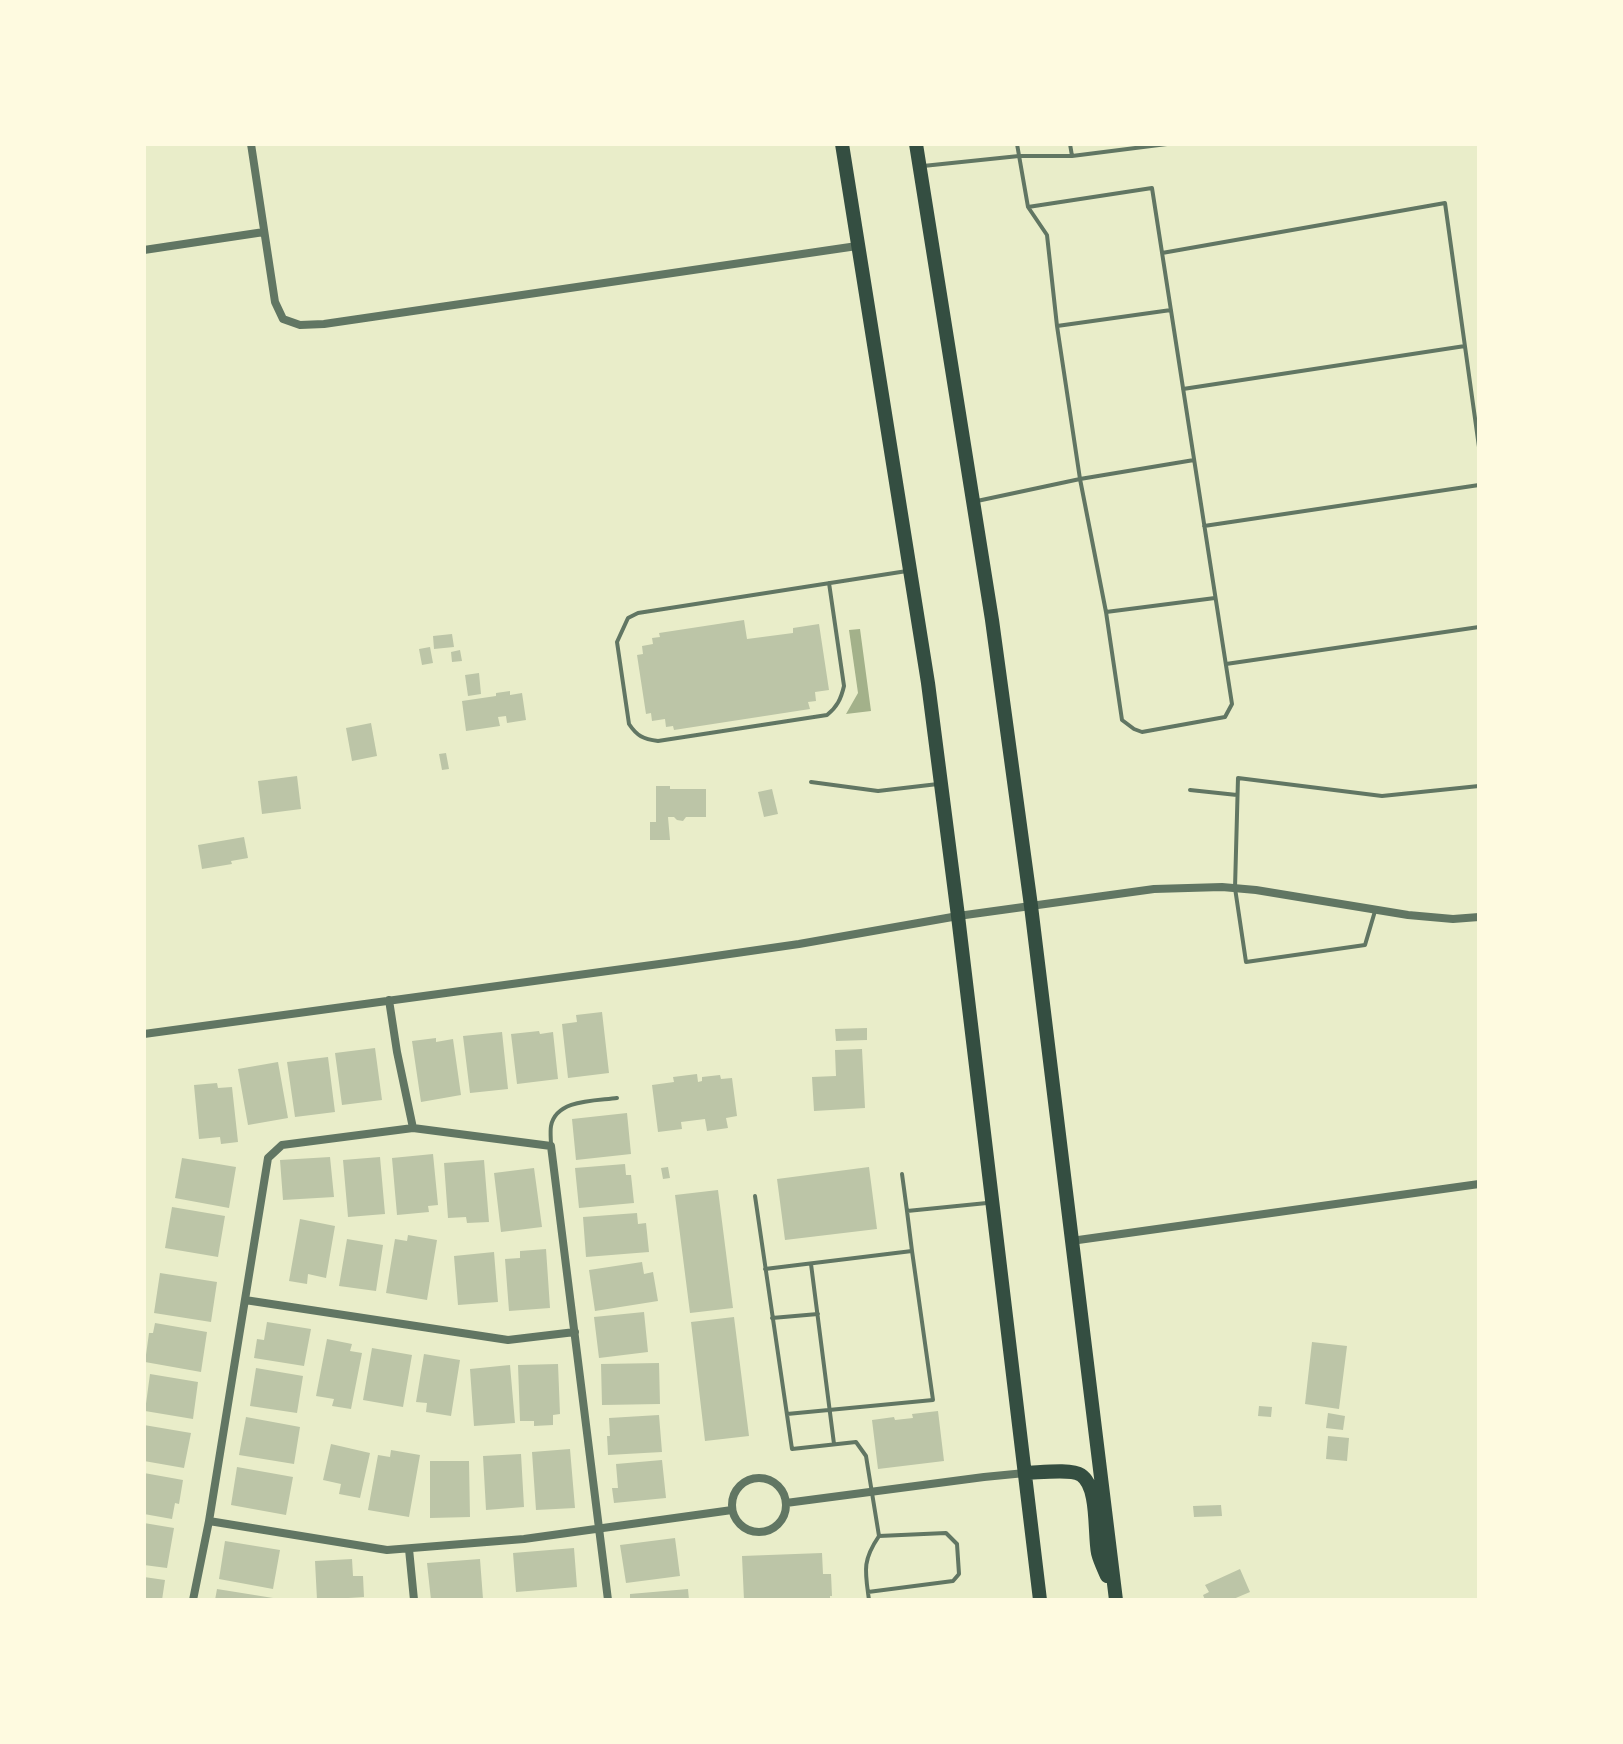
<!DOCTYPE html>
<html>
<head>
<meta charset="utf-8">
<style>
	body { margin:0 }
	#map { position:relative; width:1623px; height:1744px; overflow:hidden; background:#e9edc9; font-family:"Noto Serif",serif }
	canvas { display:block }
	.frame { position:absolute; inset:0; border:146px solid #fefae0; pointer-events:none }
</style>
</head>
<body>
<div id="map">
<canvas width="1623" height="1744"></canvas>
<div class="frame"></div>
</div>
<script>
const g = document.querySelector('canvas').getContext('2d');
g.lineJoin = 'round';
function fill(path, color) {
  g.fillStyle = color;
  g.fill(path, 'evenodd');
}
function trace(path, color, width, dash) {
  g.strokeStyle = color;
  g.lineWidth = width;
  g.lineCap = dash ? 'butt' : 'round';
  g.setLineDash(dash || []);
  g.stroke(path);
}
fill(new Path2D(`
	M860,629L871,711L846,714L858,693L849,630Z`), '#a3b18a');
fill(new Path2D(`
	M744,620L747,639L793,633V628L819,624L829,690L815,692L816,701L808,702L810,709L674,730L673,726L666,727L665,719L652,721L651,713L646,714L637,655L643,654L642,646L653,644L652,638L660,637L659,633Z
	M452,634L454,647L434,649L433,636Z
	M430,647L433,663L422,665L419,649Z
	M460,650L462,661L452,662L451,652Z
	M479,673L481,694L468,696L465,675Z
	M510,691V695L522,693L526,720L507,723L506,716L498,717L500,726L466,731L462,701L496,696V693Z
	M371,723L377,756L352,761L346,728Z
	M446,753L449,769L442,770L439,754Z
	M297,776L301,809L262,814L258,781Z
	M656,786H670V789H706V817H686L683,821L677,820L674,817H668L670,840H650V822H656Z
	M772,789L778,814L764,817L758,792Z
	M244,837L248,858L231,861L232,864L202,869L198,845Z
	M602,1012L609,1073L568,1078L562,1024L577,1022L576,1015Z
	M867,1028V1040L836,1041L835,1029Z
	M539,1031L540,1034L553,1032L558,1079L517,1084L511,1034Z
	M502,1032L508,1089L470,1093L463,1036Z
	M436,1038V1042L453,1039L461,1095L421,1102L412,1041Z
	M375,1048L382,1100L342,1105L335,1053Z
	M862,1049L865,1108L814,1111L812,1077L836,1076L835,1050Z
	M328,1057L335,1112L295,1117L287,1062Z
	M278,1062L288,1118L248,1125L238,1069Z
	M697,1074L698,1082L702,1081V1077L720,1075L721,1079L732,1078L737,1116L726,1118L728,1128L707,1131L705,1119L681,1122L682,1129L658,1132L652,1085L674,1082L673,1077Z
	M217,1083L218,1088L232,1087L238,1142L221,1144L220,1137L199,1139L194,1085Z
	M627,1113L631,1154L576,1160L572,1119Z
	M433,1154L438,1205L428,1206L429,1212L397,1215L392,1158Z
	M330,1157L334,1197L283,1200L280,1160Z
	M380,1157L385,1214L348,1217L343,1160Z
	M182,1158L236,1167L229,1208L175,1198Z
	M484,1160L489,1222L467,1223L466,1217L448,1218L444,1163Z
	M625,1164L626,1175H631L634,1203L579,1208L575,1168Z
	M668,1167L670,1178L663,1179L661,1168Z
	M869,1167L877,1229L785,1240L777,1179Z
	M534,1168L542,1227L501,1232L494,1173Z
	M718,1190L733,1308L690,1313L675,1195Z
	M172,1207L225,1216L218,1257L165,1248Z
	M637,1213L638,1224L646,1223L649,1252L586,1257L583,1217Z
	M300,1219L335,1226L326,1278L308,1274L307,1284L289,1281Z
	M408,1235L437,1240L427,1300L386,1293L395,1239L407,1241Z
	M347,1239L383,1245L376,1291L339,1286Z
	M546,1249L550,1308L509,1311L505,1259L520,1258V1251Z
	M494,1252L498,1302L458,1305L454,1256Z
	M642,1262L644,1274L653,1272L658,1301L595,1311L589,1270Z
	M160,1273L217,1282L211,1322L154,1313Z
	M644,1312L648,1352L599,1358L594,1317Z
	M734,1317L749,1436L705,1441L691,1322Z
	M267,1322L311,1329L304,1366L254,1358L257,1339L264,1340Z
	M155,1323L207,1332L201,1372L145,1362L149,1333H153Z
	M327,1339L352,1344L350,1351L362,1353L351,1409L332,1406L334,1399L316,1396Z
	M1312,1342L1347,1346L1339,1409L1305,1404Z
	M372,1348L412,1355L403,1407L363,1400Z
	M424,1354L460,1360L451,1416L426,1412L427,1403L416,1402Z
	M659,1363L660,1404L602,1405L601,1364Z
	M558,1364L560,1414L553,1415V1425L534,1426V1421H520L518,1365Z
	M510,1365L515,1423L474,1426L470,1369Z
	M256,1368L303,1376L297,1413L250,1406Z
	M150,1374L198,1382L193,1419L145,1411Z
	M1259,1406L1272,1407L1271,1417L1258,1416Z
	M938,1411L944,1461L878,1469L872,1420L894,1417L895,1420L913,1418L912,1414Z
	M1328,1413L1345,1416L1343,1430L1326,1428Z
	M659,1415L662,1452L608,1455L607,1436H610L609,1418Z
	M246,1417L300,1427L294,1464L239,1455Z
	M144,1425L191,1433L184,1468L144,1461Z
	M1328,1436L1349,1438L1347,1461L1326,1459Z
	M331,1444L370,1453L360,1498L339,1494L341,1484L323,1480Z
	M570,1449L575,1508L536,1510L532,1452Z
	M391,1450L420,1455L409,1517L368,1510L378,1455L390,1457Z
	M521,1454L524,1507L486,1510L483,1456Z
	M662,1460L666,1498L614,1503L612,1488H618L616,1464Z
	M430,1461H469L470,1517L430,1518Z
	M237,1467L293,1477L286,1515L231,1505Z
	M144,1473L183,1480L179,1504L175,1503L172,1519L144,1514Z
	M1221,1505L1222,1516L1194,1517L1193,1506Z
	M144,1523L174,1528L167,1568L144,1565Z
	M675,1538L680,1576L626,1583L620,1545Z
	M225,1541L280,1550L273,1589L219,1579Z
	M574,1548L577,1587L516,1592L513,1553Z
	M822,1553L823,1574H831L832,1596H830V1600H744L742,1556Z
	M352,1559L353,1576H363L364,1597L317,1600L315,1561Z
	M480,1559L483,1599L431,1600L427,1563Z
	M1240,1569L1250,1592L1231,1600H1205L1203,1595L1209,1592L1205,1585Z
	M144,1577L165,1580L162,1600H144Z
	M217,1589L273,1598L272,1600H215Z
	M688,1589L689,1600H630V1594Z`), '#bcc5a7');
trace(new Path2D(`
	M1070,144L1072,156
	M923,166L1019,156H1072L1167,144
	M1028,207L1152,188L1232,704L1225,717L1142,732L1134,729L1122,720L1106,612L1080,479L1194,460
	M1162,253L1445,203L1479,447
	M1057,326L1171,310
	M1183,389L1465,346
	M977,501L1080,479L1057,326L1047,235L1028,207L1017,144
	M1204,526L1479,485
	M829,583L844,686C841,699 837,707 827,715L658,741C643,739 637,736 629,724L617,642L628,618L638,613L907,571
	M1106,612L1215,598
	M1226,664L1479,627
	M811,782L878,791L938,784
	M1190,790L1237,795
	M1375,911L1365,945L1246,962L1235,888L1238,778L1382,796L1479,786
	M551,1146C551,1140 550,1132 551,1126C556,1099 596,1101 617,1098
	M902,1174L907,1211
	M755,1196L792,1449L856,1442L866,1456L879,1536C862,1561 865,1571 869,1600
	M811,1264L834,1444
	M765,1269L912,1251L907,1211L987,1203
	M772,1318L818,1314
	M787,1414L933,1400L912,1251
	M868,1592L953,1581L959,1574L957,1544L946,1533L879,1536`), '#617663', 4);
trace(new Path2D(`
	M251,144L275,302L283,319L300,325L324,324L857,246
	M144,250L264,232
	M389,1000L397,1052L413,1128
	M144,1034L674,962L799,944L958,916L1154,889L1222,887L1256,890L1408,915L1453,919L1479,917
	M1071,1241L1479,1184
	M245,1300L508,1340L575,1332
	M732 1505a27 27 0 1 1 54 0a27 27 0 1 1-54 0Z
	M786,1503L984,1477L1025,1473
	M209,1521L387,1550L524,1539L732,1510
	M409,1549L414,1600
	M193,1600L209,1521L268,1158L282,1145L413,1128L551,1146L608,1600`), '#617663', 8);
trace(new Path2D(`
	M842,144L928,683L958,916L1040,1600
	M916,144L992,620L1031,906L1116,1600
	M1025,1473C1037,1473 1071,1468 1081,1475C1099,1487 1094,1533 1098,1553C1100,1561 1104,1569 1107,1576`), '#344e41', 14);
</script>
</body>
</html>
